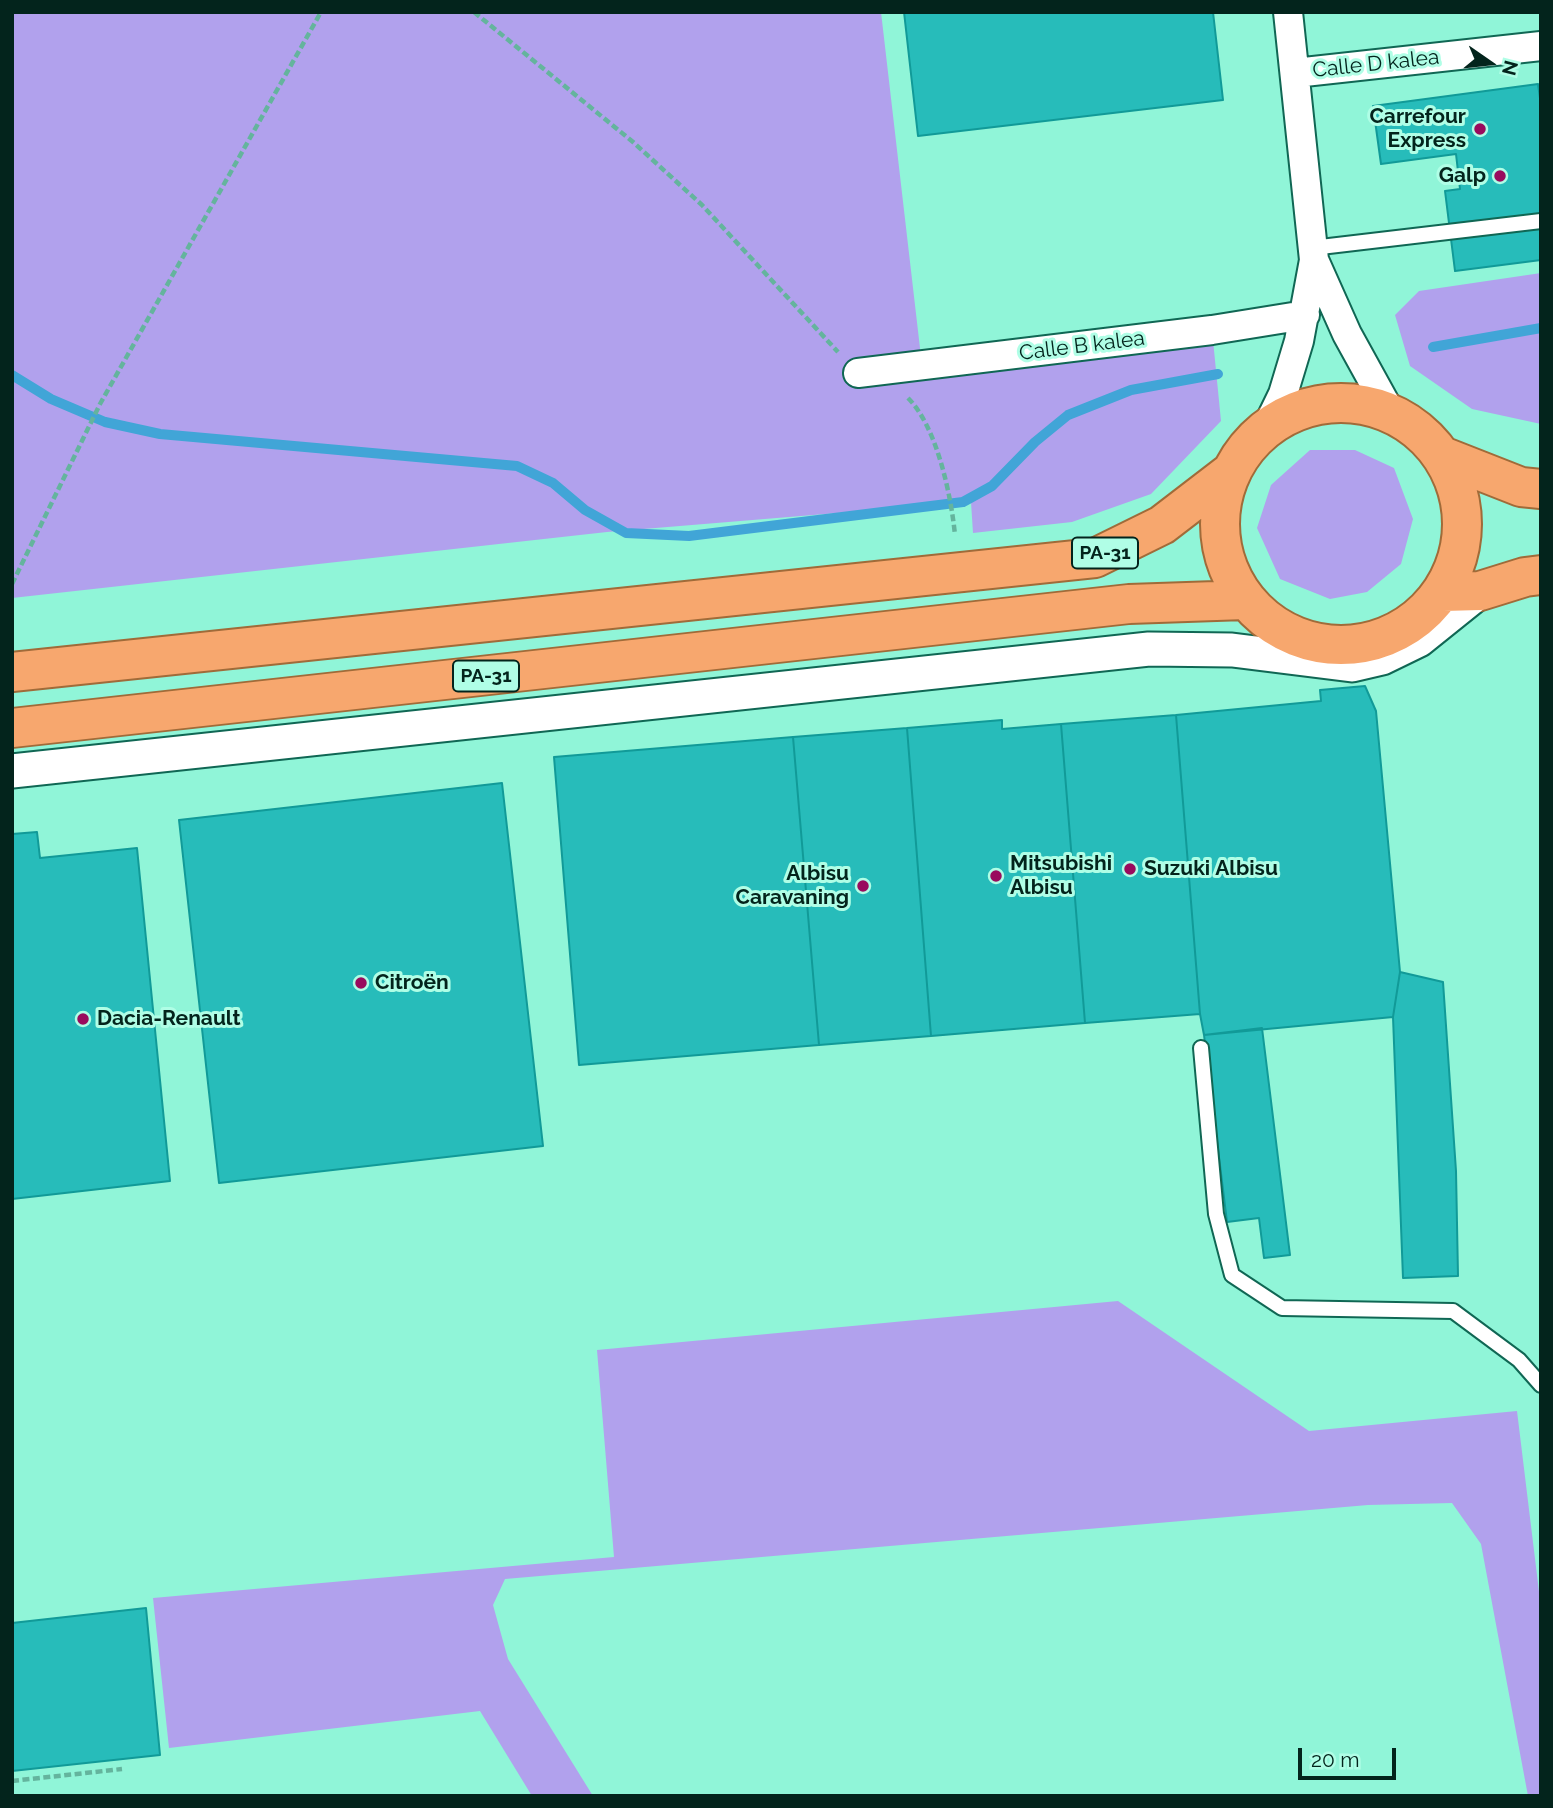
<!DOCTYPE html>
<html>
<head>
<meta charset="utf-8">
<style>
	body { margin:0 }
	#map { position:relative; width:1553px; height:1808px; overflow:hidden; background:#90f5d8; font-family:Raleway,sans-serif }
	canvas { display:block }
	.frame { position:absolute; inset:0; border:14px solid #03241c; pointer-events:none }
	.north { position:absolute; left:1455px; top:28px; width:70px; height:70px; -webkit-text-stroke:5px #b0fee6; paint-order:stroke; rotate:104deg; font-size:19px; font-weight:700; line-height:28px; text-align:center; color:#03241c }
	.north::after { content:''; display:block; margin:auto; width:24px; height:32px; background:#03241c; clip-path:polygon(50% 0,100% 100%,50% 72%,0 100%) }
	.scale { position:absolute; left:1298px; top:1748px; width:98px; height:32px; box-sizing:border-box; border:4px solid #03241c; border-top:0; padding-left:9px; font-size:21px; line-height:24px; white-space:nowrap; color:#03241c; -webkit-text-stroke:5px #b0fee6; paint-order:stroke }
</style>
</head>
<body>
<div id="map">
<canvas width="1553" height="1808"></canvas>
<div class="frame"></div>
<div class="north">N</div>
<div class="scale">20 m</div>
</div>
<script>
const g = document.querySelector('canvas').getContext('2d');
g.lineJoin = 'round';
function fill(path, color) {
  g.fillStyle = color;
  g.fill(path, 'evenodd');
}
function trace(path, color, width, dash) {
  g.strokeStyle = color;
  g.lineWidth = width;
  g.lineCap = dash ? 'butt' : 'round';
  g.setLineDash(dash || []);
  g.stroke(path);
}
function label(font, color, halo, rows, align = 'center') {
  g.font = font + ' Raleway,sans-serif';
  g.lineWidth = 6;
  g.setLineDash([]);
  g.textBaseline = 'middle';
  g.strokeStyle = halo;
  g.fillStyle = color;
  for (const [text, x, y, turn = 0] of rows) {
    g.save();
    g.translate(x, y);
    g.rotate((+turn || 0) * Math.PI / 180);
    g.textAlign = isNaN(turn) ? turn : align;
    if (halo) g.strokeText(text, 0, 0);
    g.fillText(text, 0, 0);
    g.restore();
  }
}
fill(new Path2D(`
	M12,12H881L923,374L1212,330L1221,421L1151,494L1072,522L973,533L971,502L607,532L12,598Z
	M1541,273V424L1472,409L1410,366L1395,315L1419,291Z
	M1310,450H1355L1394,468L1413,519L1401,564L1367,592L1330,599L1280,579L1257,528L1271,485Z
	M1118,1301L1309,1431L1517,1411L1541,1608V1796H1528L1481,1544L1452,1503L1368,1505L505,1579L493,1605L508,1659L593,1796H532L480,1711L169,1748L153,1598L614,1557L597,1350Z`), '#b1a1ed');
trace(new Path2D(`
	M1433,347L1541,328
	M12,375L51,399L105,422L160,434L517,466L553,483L585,510L626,533L689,536L963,502L992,486L1035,442L1068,415L1131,390L1218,374`), '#41a5d7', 10);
const building = new Path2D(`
	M904,12H1213L1223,100L918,136Z
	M1538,84L1541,105V260L1455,271L1445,191L1460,189L1456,154L1381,164L1373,106Z
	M1365,686L1376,711L1400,972L1393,1017L1204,1035L1200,1014L1176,715L1321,701L1320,690Z
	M1176,715L1200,1014L1085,1023L1061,724Z
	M1002,720V729L1061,724L1085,1023L931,1036L907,728Z
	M907,728L931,1036L819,1045L793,737Z
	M793,737L819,1045L579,1065L554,757Z
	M502,783L543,1146L219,1183L179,820Z
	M37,832L40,858L137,848L170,1181L12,1199V834Z
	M1400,972L1443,982L1456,1171L1458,1276L1403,1278L1393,1017Z
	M1262,1028L1290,1255L1264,1258L1259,1218L1227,1222L1204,1035Z
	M146,1608L160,1755L12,1771V1623Z`);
fill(building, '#27bcba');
trace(building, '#119a98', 2);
const service = new Path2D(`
	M1312,248L1541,221
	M1201,1048L1216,1214L1232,1275L1282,1308L1453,1311L1519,1360L1541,1385`);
const minor = new Path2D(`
	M1295,73L1541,46
	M1314,260L1347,334L1390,412
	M858,373L1212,330L1305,315
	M1265,431L1283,394L1299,341L1314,260L1288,12`);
const tertiary = new Path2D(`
	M12,771L1149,649L1232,650L1352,665L1382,658L1419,640L1480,591`);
const trunk = new Path2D(`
	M1220 524a121 121 0 1 1 242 0a121 121 0 1 1-242 0Z
	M1442,456L1521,487L1541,489
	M1443,592L1480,591L1525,577L1541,575
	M12,672L1095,558L1162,525L1231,472
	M12,728L1129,604L1245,600`);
trace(service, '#106754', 18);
trace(minor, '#106754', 32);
trace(tertiary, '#106754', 37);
trace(trunk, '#a06b39', 42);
trace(new Path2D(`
	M474,12L633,142L702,205L838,352
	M908,398C937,427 951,495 955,535
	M12,584L100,404L321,12
	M12,1781L122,1769`), '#64b49d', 4.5, [7, 3.5]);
trace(service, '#fff', 14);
trace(minor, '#fff', 28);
trace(tertiary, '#fff', 33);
trace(trunk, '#f7a76e', 38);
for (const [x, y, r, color] of [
	[1480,129,7,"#990b5e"],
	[1500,176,7,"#990b5e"],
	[1130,869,7,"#990b5e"],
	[996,876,7,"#990b5e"],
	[863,886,7,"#990b5e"],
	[361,983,7,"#990b5e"],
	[83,1019,7,"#990b5e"]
]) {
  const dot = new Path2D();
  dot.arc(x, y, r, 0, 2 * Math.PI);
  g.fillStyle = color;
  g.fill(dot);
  trace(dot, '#b0fee6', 2.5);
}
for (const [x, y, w] of [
	[1105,553,66],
	[486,676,66]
]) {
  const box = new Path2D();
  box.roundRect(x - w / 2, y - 15.5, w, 31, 5);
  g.fillStyle = '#b0fee6';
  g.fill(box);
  trace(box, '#03241c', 2);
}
label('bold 19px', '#03241c', null, [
	["PA-31",1105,553],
	["PA-31",486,676]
]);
label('21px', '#03241c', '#b0fee6', [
	["Calle D kalea",1376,64,-6],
	["Calle B kalea",1082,346,-7]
]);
label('bold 21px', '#03241c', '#b0fee6', [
	["Carrefour",1466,117,"right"],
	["Express",1466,141,"right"],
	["Galp",1486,176,"right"],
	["Mitsubishi",1010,864],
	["Albisu",1010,888],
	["Suzuki Albisu",1144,869],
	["Albisu",849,874,"right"],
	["Caravaning",849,898,"right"],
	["Citroën",375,983],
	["Dacia-Renault",97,1019]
], 'left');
</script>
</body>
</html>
